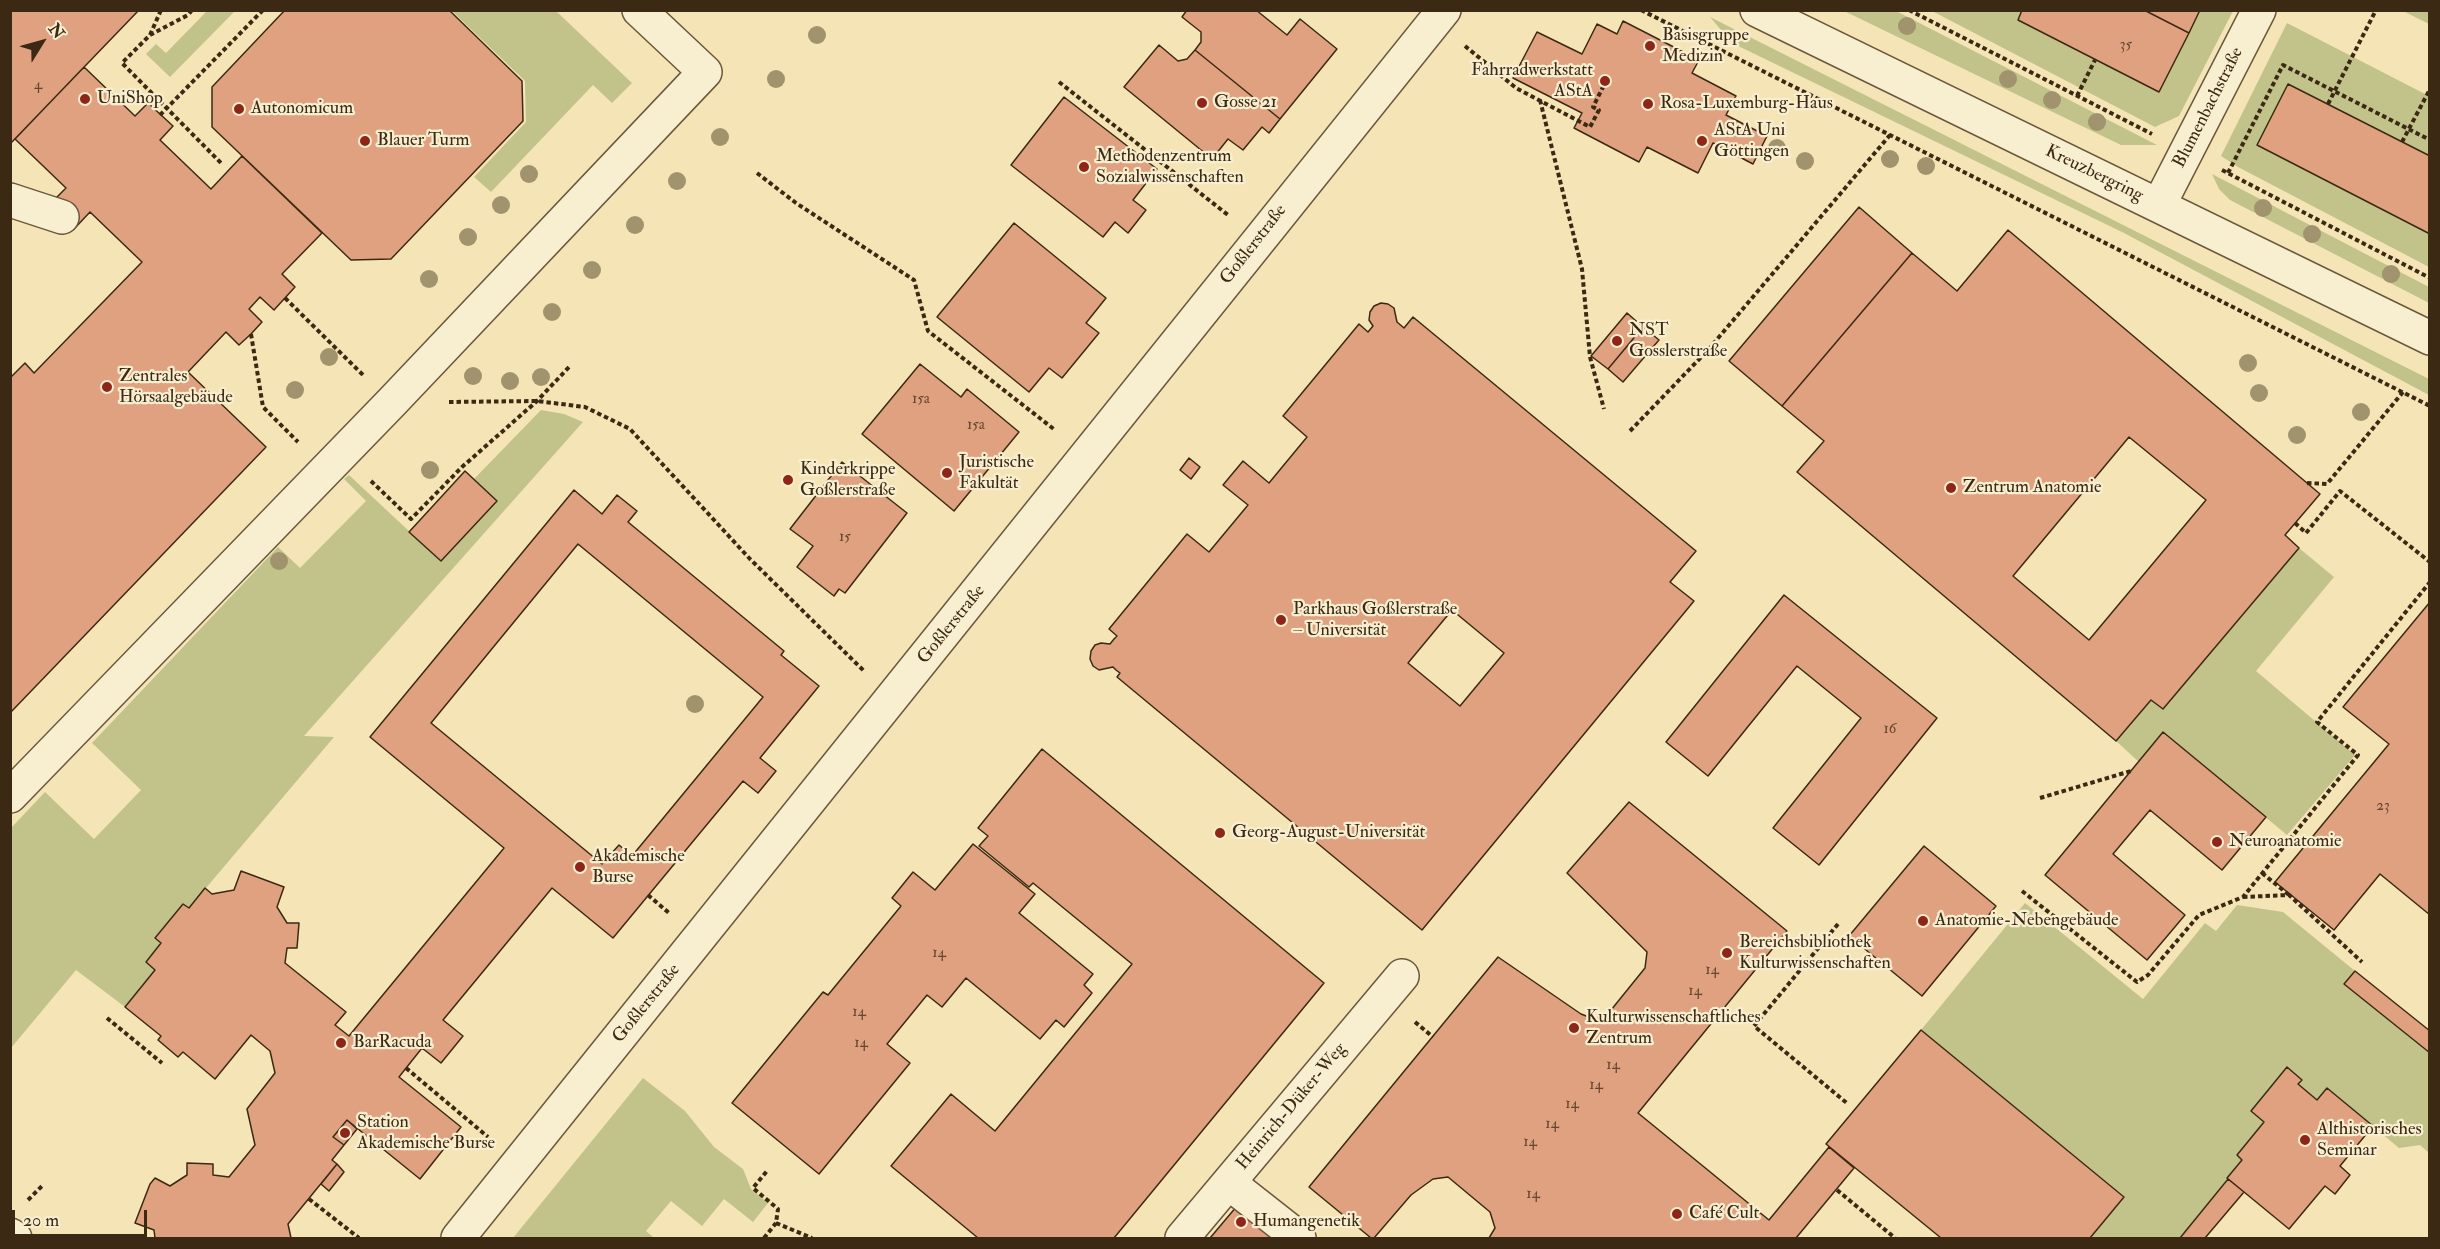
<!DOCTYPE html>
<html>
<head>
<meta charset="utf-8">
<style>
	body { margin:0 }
	#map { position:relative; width:2440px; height:1249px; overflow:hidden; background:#f5e5b6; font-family:"IM FELL Double Pica",serif }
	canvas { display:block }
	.frame { position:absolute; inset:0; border:12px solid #3c2914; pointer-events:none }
	.north { position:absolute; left:12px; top:12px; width:60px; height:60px; -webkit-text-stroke:4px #f8eed0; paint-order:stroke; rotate:53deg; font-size:16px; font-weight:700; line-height:24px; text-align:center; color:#3c2914 }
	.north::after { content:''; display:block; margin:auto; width:21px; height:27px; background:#3c2914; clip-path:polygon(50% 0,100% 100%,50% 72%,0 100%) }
	.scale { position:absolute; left:12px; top:1210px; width:135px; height:27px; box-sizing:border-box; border:3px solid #3c2914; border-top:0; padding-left:8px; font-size:18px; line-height:21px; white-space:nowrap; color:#3c2914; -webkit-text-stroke:4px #f8eed0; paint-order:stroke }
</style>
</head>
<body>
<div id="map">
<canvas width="2440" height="1249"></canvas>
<div class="frame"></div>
<div class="north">N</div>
<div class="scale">20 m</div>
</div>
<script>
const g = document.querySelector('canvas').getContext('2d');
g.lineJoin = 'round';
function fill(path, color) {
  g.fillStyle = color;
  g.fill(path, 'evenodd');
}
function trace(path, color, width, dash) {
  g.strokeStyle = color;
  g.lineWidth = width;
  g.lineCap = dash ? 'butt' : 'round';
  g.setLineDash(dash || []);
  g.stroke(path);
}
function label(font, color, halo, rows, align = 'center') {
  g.font = font + ' "IM FELL Double Pica",serif';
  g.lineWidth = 4.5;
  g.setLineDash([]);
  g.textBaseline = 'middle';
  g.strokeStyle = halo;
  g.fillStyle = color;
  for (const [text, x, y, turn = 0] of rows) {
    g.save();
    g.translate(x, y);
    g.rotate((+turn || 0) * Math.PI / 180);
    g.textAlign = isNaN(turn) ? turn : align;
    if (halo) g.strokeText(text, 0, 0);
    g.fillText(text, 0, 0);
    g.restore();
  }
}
fill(new Path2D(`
	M207,11H235L170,77L146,54L156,44L166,53Z
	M452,11H556L632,83L612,103L593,85L491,192L474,177L526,122L525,81Z
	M1844,11H1896L2157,145H2121Z
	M1932,11H2233L2179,116L2155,127Z
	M2403,11H2429V24Z
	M1710,17L2429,379V395L2124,233L1732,43Z
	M2287,23L2429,96V267L2238,167L2221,156Z
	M2212,174L2429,287V303L2230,200L2219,189Z
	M541,410L564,414L583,422L304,736L334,737L189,908L183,904L155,937L161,943L146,962L155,970L125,1007L76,970L11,1048V828L45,792L94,839L141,790L92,743L278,547L300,568L366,501L344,479L349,475L441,561L496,501L474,479Z
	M2299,548L2334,577L2256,671L2355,755L2287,835L2164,733L2139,762L2116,741L2151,700L2163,709Z
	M2025,903L2143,999L2205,923L2216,931L2237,905L2283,912L2355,971L2345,984L2429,1053V1153L2420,1145L2399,1148L2327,1088L2317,1100L2298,1084L2302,1080L2287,1068L2251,1111L2264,1122L2237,1155L2242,1160L2180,1238H2090L2124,1196L1921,1030Z
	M643,1078L685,1111L714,1147L743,1169L751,1189L768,1203L753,1222L724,1199L702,1226L671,1201L646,1231L653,1237L651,1238H513Z`), '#c1c38b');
const building = new Path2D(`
	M10,10H139L10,144Z
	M285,10H449L522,81L523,121L391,259L351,260L212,127V87Z
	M1187,10H1256L1287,35L1300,19L1337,49L1280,119L1195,50L1201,42V32L1182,17Z
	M2022,10H2144L2189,33L2159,92L2018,20Z
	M2144,10H2200L2189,33Z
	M1623,21L1699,60L1692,73L1736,96L1726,115L1767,136L1753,164L1713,143L1698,173L1647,147L1639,162L1574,128L1582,113L1513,78L1537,32L1582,54L1597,24L1617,34Z
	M1159,45L1178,61L1187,59L1195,50L1280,119L1269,133L1262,127L1243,150L1228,139L1212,159L1124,87Z
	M84,67L135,116L148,103L173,126L160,140L211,189L242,156L322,233L282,274L295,287L274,310L260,297L249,309L262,322L251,334L239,345L226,332L188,372L266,447L10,713V378L25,363L34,373L142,262L90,212L74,229L49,205L66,188L15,139Z
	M2288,84L2430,156V234L2257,145Z
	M1064,97L1157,169L1133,200L1146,210L1128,233L1115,222L1103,237L1011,165Z
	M1859,207L1912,253L1782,406L1729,361Z
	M1014,223L1106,298L1086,323L1099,333L1062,378L1049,368L1029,392L937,317Z
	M2008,230L2320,494L2285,535L2299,548L2163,709L2151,700L2116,741L1797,472L1824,441L1782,406L1912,253L1957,291ZM2129,437L2206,500L2089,640L2013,576Z
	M1381,303L1388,304L1394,308L1397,322L1404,328L1413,317L1696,551L1670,582L1694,601L1422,930L1117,677L1120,673L1116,670L1113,667L1099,670L1093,666L1090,659L1091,651L1095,645L1101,643L1110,644L1114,639L1117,636L1109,629L1187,534L1209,552L1248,505L1223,485L1243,461L1269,483L1307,437L1283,416L1359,324L1368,332L1373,326L1369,320L1370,312L1374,306ZM1452,610L1504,653L1460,706L1408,663Z
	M1627,313L1643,327L1608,369L1591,356Z
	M1643,327L1659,340L1623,382L1608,369Z
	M920,364L961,397L967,389L1019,432L954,511L862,434Z
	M1189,458L1200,467L1191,479L1180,470Z
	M842,462L907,513L845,593L839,589L834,596L797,567L813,546L790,529Z
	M465,471L497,501L441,561L409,532Z
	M574,490L602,514L617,495L637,511L628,522L784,651L781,655L819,686L760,758L776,771L758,793L743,781L613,938L552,888L443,1020L463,1036L441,1063L422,1048L399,1077L461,1127L420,1179L347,1120L333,1137L344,1145L332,1160L337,1164L288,1224L291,1238H155L154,1230L135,1223L150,1184L155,1178L170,1186L187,1175V1163L213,1164V1175L229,1177L255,1145L247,1109L275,1073L270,1051L251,1035L215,1079L183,1052L178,1057L158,1040L161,1036L125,1007L155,970L146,962L161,943L155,938L183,904L189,908L205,888L212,894L234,890L241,871L284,887L277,907L287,923H299L297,948H287L285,963L346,1012L335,1025L349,1036L504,848L370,737ZM578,544L763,697L632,856L619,845L602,864L431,723Z
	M1784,595L1937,718L1819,865L1773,828L1861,718L1797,666L1708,776L1666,742Z
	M2430,602V915L2380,874L2334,930L2275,882L2389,744L2343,707Z
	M2163,732L2266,817L2222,870L2150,810L2113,854L2185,915L2147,960L2045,875Z
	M1042,749L1324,983L1114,1238H978L891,1166L951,1094L995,1131L1132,964L1033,883L1029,887L979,846L988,836L978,828Z
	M1629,802L1787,931L1638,1113L1769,1220L1829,1147L1854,1168L1796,1238H1489L1495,1228L1490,1212L1448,1177L1433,1179L1411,1195L1374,1238H1371L1309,1187L1498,957L1581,1014L1594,1019L1607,1015L1645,968L1647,952L1567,873Z
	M973,844L1035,894L1019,913L1093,974L1084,985L1092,993L1064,1027L1056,1020L1040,1039L966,978L942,1007L927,995L887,1044L910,1063L819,1174L732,1103L823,992L828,995L901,906L892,898L913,872L935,890Z
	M1924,846L1996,906L1922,996L1849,936Z
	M2355,971L2430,1031V1053L2344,984Z
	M1921,1030L2124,1197L2090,1238H1941L1826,1144Z
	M2287,1067L2302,1080L2298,1084L2317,1100L2327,1088L2373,1126L2340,1166L2350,1175L2335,1194L2325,1186L2289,1229L2227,1178L2242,1160L2237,1155L2264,1122L2251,1111Z
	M347,1120L357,1129L344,1145L333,1137Z
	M337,1164L344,1172L329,1191L321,1184Z
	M2228,1179L2244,1192L2205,1238H2180Z
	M1237,1206L1277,1238H1210Z`);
fill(building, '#e0a180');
trace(building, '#3c2914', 1.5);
const minor = new Path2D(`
	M1757,10L2430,338
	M10,200L62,217
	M2159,205L2259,10
	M10,796L391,403L705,72L639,10
	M1229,1183L1299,1238
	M10,1235L15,1238
	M458,1238L1444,10
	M1182,1238L1402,976`);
trace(minor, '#6a583c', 36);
trace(new Path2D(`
	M192,10L188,15L150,35L122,63L221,163
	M1641,10L2430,406
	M1909,10L2152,134
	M150,35L161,10
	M1465,46L1516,88L1590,127L1599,110L1593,107L1604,85
	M1059,82L1228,215
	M2077,96L2095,60
	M1540,100L1582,269L1590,357L1604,409
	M2328,104L2376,10
	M160,115L263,10
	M2402,142L2430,89
	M2222,170L2430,278
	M757,173L796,203L914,280L928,331L1055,430
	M2228,173L2283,65L2430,140
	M285,298L363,375
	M251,334L263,407L298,442
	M449,402L537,401L585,407L630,429L750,559L864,671
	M1630,431L1708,350L1890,135
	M371,481L411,519L462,467L537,401L569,367
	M2307,483L2327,484L2403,392
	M2295,523L2306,533L2340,491L2430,562
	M2040,798L2131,771
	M2262,873L2289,895
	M2022,891L2137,982L2148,975L2199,915L2243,897L2358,755L2317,722L2430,582
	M648,895L669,913
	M2243,897L2289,895L2362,962
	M1838,924L1754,1026L1848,1104
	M107,1018L162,1063
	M1415,1022L1433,1037
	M406,1068L488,1137
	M1837,1190L1895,1238
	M309,1199L359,1238
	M28,1200L42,1186
	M776,1223L812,1238
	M764,1238L776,1223L778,1209L753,1188L767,1171`), '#3c2914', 4, [4.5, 3]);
trace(minor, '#f8eed0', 33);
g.fillStyle = '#a1936d';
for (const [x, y] of [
	[1907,26],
	[817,35],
	[776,79],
	[2008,79],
	[2052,100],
	[2097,122],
	[720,137],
	[1777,148],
	[1890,159],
	[1805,161],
	[1926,166],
	[529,174],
	[677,181],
	[501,205],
	[2263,208],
	[635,225],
	[2312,234],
	[468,237],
	[592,270],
	[2391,274],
	[429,279],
	[552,312],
	[329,357],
	[2248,363],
	[473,376],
	[541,377],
	[510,381],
	[295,390],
	[2259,393],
	[2361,412],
	[2297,435],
	[430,470],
	[279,561],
	[695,704]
]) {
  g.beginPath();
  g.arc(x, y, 9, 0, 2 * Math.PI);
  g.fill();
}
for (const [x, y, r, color] of [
	[1650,46,6,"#8f2418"],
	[1605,81,6,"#8f2418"],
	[85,99,6,"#8f2418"],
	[1202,103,6,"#8f2418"],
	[1648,104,6,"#8f2418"],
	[239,109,6,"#8f2418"],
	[365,141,6,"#8f2418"],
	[1702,141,6,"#8f2418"],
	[1084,167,6,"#8f2418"],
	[1617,341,6,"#8f2418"],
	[107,387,6,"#8f2418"],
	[947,473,6,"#8f2418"],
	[788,480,6,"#8f2418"],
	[1951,488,6,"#8f2418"],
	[1281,620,6,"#8f2418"],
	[1220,833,6,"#8f2418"],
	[2217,842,6,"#8f2418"],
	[580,867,6,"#8f2418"],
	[1923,921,6,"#8f2418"],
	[1727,953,6,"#8f2418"],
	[1574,1028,6,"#8f2418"],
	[341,1043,6,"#8f2418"],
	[345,1133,6,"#8f2418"],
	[2305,1140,6,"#8f2418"],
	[1677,1214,6,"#8f2418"],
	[1241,1222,6,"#8f2418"]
]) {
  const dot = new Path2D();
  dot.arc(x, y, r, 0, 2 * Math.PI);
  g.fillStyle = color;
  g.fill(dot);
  trace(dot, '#f8eed0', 2);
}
label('15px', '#65472f', null, [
	["35",2126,46],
	["4",38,86],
	["15a",921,400],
	["15a",976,426],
	["15",845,538],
	["16",1890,730],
	["23",2383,807],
	["14",939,954],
	["14",1712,971],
	["14",1695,992],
	["14",859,1013],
	["14",861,1044],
	["14",1613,1066],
	["14",1596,1086],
	["14",1572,1105],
	["14",1552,1125],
	["14",1530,1143],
	["14",1533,1195]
]);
label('18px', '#3c2914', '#f8eed0', [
	["Basisgruppe",1662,36],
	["Medizin",1662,57],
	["Fahrradwerkstatt",1593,71,"right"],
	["AStA",1593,92,"right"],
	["UniShop",97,99],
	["Gosse 21",1214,103],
	["Rosa-Luxemburg-Haus",1660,104],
	["Autonomicum",251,109],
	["AStA Uni",1714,131],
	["Göttingen",1714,152],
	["Blauer Turm",377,141],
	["Methodenzentrum",1096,157],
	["Sozialwissenschaften",1096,178],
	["NST",1629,331],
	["Gosslerstraße",1629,352],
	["Zentrales",119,377],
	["Hörsaalgebäude",119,398],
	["Juristische",959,463],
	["Fakultät",959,484],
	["Kinderkrippe",800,470],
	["Goßlerstraße",800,491],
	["Zentrum Anatomie",1963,488],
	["Parkhaus Goßlerstraße",1293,610],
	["– Universität",1293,631],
	["Georg-August-Universität",1232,833],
	["Neuroanatomie",2229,842],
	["Akademische",592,857],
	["Burse",592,878],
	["Anatomie-Nebengebäude",1935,921],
	["Bereichsbibliothek",1739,943],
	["Kulturwissenschaften",1739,964],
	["Kulturwissenschaftliches",1586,1018],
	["Zentrum",1586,1039],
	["BarRacuda",353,1043],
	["Station",357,1123],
	["Akademische Burse",357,1144],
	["Althistorisches",2317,1130],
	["Seminar",2317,1151],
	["Café Cult",1689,1214],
	["Humangenetik",1253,1222]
], 'left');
label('18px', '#3c2914', '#f8eed0', [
	["Blumenbachstraße",2209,108,-63],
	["Kreuzbergring",2094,174,26],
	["Goßlerstraße",1254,245,-52],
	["Goßlerstraße",952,625,-51],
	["Goßlerstraße",647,1004,-51],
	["Heinrich-Düker-Weg",1292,1107,-50]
]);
</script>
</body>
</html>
